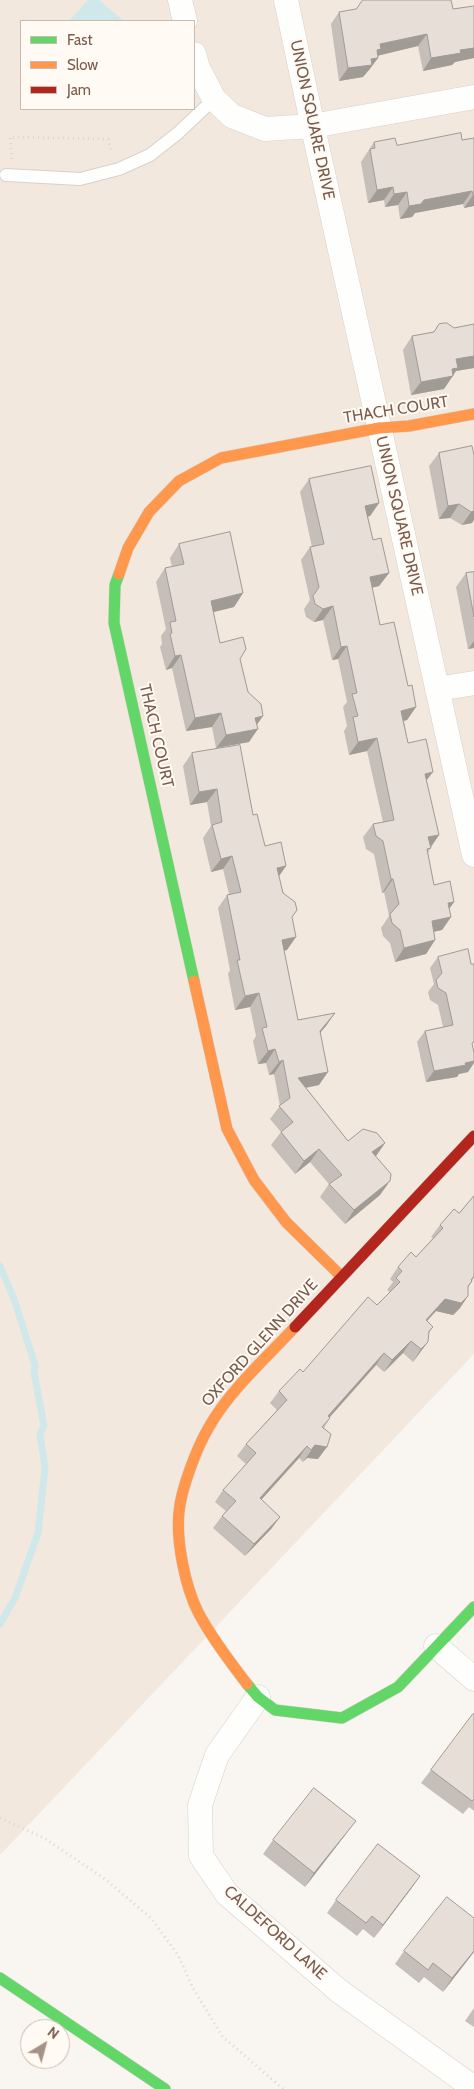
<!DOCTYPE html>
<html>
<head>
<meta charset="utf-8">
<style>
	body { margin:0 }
	#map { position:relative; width:474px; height:2089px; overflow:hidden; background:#f9f5f0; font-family:Cabin,sans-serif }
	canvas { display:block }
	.legend { position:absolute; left:20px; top:20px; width:175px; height:90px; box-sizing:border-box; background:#fffaf3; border:1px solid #cabbb1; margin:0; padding:6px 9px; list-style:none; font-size:15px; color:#7a5c4d }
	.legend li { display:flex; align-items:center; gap:10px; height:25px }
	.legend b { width:25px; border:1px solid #cabbb1 }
	.north { position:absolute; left:20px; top:2019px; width:50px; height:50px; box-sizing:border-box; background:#fffaf3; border:1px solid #cabbb1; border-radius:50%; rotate:37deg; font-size:14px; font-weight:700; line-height:20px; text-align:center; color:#7a5c4d }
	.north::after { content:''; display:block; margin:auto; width:18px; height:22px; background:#a69286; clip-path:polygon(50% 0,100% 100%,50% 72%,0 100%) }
</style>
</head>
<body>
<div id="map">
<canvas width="474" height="2089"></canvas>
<ul class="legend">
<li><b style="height:6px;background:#63d668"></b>Fast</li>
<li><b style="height:6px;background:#ff974d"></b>Slow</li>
<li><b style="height:6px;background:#b3261e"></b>Jam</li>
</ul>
<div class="north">N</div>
</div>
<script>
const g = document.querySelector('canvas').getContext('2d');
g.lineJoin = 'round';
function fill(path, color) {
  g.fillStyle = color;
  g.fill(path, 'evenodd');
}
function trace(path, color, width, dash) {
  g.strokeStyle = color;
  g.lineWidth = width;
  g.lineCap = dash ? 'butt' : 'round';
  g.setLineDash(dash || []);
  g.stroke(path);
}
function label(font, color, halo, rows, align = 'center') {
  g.font = font + ' Cabin,sans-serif';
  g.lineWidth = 4;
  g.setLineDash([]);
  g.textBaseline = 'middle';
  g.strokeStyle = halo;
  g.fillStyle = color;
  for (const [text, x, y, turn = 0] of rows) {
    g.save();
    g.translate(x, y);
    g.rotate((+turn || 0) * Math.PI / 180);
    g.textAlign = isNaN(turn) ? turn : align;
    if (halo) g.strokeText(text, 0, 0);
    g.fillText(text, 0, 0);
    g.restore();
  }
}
fill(new Path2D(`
	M0,0H474V1354L0,1855ZM21,21H194V109H21Z`), '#f2e8de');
fill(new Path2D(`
	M88,0H99L124,21H69Z`), '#d0e8ea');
trace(new Path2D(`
	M0,1266L14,1299L35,1365L34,1372L44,1426L40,1434L45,1468L38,1533L15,1598L0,1624`), '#d0e8ea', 7);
const lane = new Path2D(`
	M6,175L80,179L119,169L150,155L178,133L214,99`);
const street = new Path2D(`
	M180,0L185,21
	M286,0L317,146L474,855
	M194,54L198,68L214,99L232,116L265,129L312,126L474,97
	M437,689L474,683
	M436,1646L474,1679
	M258,1697L217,1755L200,1805L201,1856L227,1894L339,1991L474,2088`);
const fast = new Path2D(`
	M119,574L115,585L114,623L194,981
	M247,1684L258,1697L275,1710L342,1718L398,1687L474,1607
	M0,1978L165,2089`);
const slow = new Path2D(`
	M119,574L128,548L149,512L179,481L221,458L379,428L409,426L474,414
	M194,981L227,1129L254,1180L286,1222L341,1276
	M247,1684C230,1662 211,1637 198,1612C185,1586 176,1541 179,1512C181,1489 197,1447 209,1427C229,1391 268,1356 295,1327`);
const jam = new Path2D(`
	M295,1327L474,1136`);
trace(lane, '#d7d1cb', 14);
trace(street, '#d7d1cb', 25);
trace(fast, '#d9d2cb', 12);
trace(slow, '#d9d2cb', 12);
trace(jam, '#d9d2cb', 12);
trace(new Path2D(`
	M12,159L10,137L108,139L112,153
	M0,1818L44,1838L105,1879L151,1918L178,1955L193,1988L222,2036L283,2089`), '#dcd5d0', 3, [1, 4]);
trace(lane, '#fefefd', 12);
trace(street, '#fefefd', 24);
trace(fast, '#63d668', 11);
trace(slow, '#ff974d', 11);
trace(jam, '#b3261e', 11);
fill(new Path2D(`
	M474,6V58L455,62L452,65L423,71L418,46L378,55V58L369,70L368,71L363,77L339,81L331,24L339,12L453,9Z
	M474,138V206L464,208L463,204L415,213L412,217L400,219L398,205L385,207L384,200L368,203L361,162L374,142L397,145L462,140Z
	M474,324V368L456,371L444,389L411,395L403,350L412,336Z
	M472,446V523L462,525L450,518L439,519L429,466L439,453Z
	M309,479L379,503L370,516L368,517L373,540L389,573L379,586L372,588L380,625L408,686L416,707L407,720L404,721L408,743L426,781L439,835L431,847L428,853L434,885L454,902L449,909L451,917L442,930L434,932L435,940L426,954L395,962L390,943L383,936L381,928L389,916L384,892L382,893L374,854L366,849L363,837L373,824L383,822L367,751L349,755L344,731L347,726L343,707L347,702L338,659L332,660L323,620L314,622L306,617L304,609L310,600L301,560L310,547H312L300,492Z
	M179,544L243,593L234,607L213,612L220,643L240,659L248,692L257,725L249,742L216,748L212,727L186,731L172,668L166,670L160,647L162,644L161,636L166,629L156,582L165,568L172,567L170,558Z
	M474,572V648L468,649L456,587L466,573Z
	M192,753L253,815L265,846L286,866L279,876L283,893L292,917L287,950L284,951L298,1020L335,1013L320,1033L319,1085L306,1088L348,1141L385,1143L375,1157L380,1195L345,1224L320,1197L329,1184L310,1162L295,1174L271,1145L281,1132L270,1119L280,1106L274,1074L269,1075L266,1063L258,1064L253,1041L256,1036L250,1007L235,1010L228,974L230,970L218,908L227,895L229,894L223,869L211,872L203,838L211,826L207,802L190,805L183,766Z
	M438,957L468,1072L459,1074L457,1077L426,1082L417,1042L425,1031L443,1027L438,1005L430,1000L428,992L434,984L430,968Z
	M474,1196V1278L468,1288L460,1308L453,1315L436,1311L427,1321L433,1327L429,1333L419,1354L413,1362L403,1353L384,1372L376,1365L330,1417V1418L324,1428L318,1459L307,1458L303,1462L299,1458L261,1500L280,1517L271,1529L245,1556L213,1528L222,1516L226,1511L215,1502L223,1490L246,1464L237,1456L246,1444L277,1410L270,1403L279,1391L303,1372L377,1305L390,1292L387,1290L393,1282L390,1279L398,1267L416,1257L433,1238L431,1237L440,1225L459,1213Z
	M474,1714V1811L469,1807L463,1814L421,1783L431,1770Z
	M346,1834L305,1887L263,1854L273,1840Z
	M420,1876L374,1938L363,1929L357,1936L327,1913L336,1900Z
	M474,1918V1952L443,1992L424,1977L419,1983L395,1964L404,1951Z
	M474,2008V2027L465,2021Z`), '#c6bfb9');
fill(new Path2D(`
	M427,34L418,46L377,56L378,58L369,70L368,71L363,77L339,81L348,68L380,44Z
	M474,48V58L455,62L452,65L423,71L431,58L460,50Z
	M393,187L384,200L368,203L377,190Z
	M472,191L463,204L415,213L412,217L400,219L409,206L424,200Z
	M407,192L398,205L385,207L394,194Z
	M473,195H474V206L464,208Z
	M474,356V368L456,371L444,389L411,395L421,382L456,359Z
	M379,503L370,516L356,519L365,506Z
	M459,504L450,518L439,519L448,506Z
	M474,511V520L472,523L462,525L471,512Z
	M389,573L379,586L360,590L370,577Z
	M243,593L234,607L202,615L211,601Z
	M333,606L323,620L314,622L323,609Z
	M474,641V648L468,649Z
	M347,646L338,659L332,660L341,647Z
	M181,655L172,668L166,670L175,656Z
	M416,707L407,720L392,724L401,711Z
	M221,713L212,727L186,731L195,718Z
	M263,716L254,729H258L249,742L216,748L226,735L255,718Z
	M377,738L367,751L349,755L358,742Z
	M433,772L423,785L425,774Z
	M217,789L207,802L190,805L199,792Z
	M439,835L430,848L428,837Z
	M232,856L223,869L211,872L221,859Z
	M286,866L277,879V868Z
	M391,879H393L384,892L382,893Z
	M454,902L445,915L448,903Z
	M451,917L442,930L422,934L432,921Z
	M296,937L287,950L272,953L282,940Z
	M435,940L426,954L395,962L404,948Z
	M259,993L250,1007L235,1010L245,996Z
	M335,1013L326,1026L310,1045L320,1031Z
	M275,1049L266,1063L258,1064L268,1051Z
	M283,1060L274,1074L269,1075L279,1062Z
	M474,1061V1063L468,1072L459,1074L457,1077L426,1082L434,1071Z
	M328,1072L319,1085L289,1091L298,1078Z
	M385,1143L376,1156L362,1166L372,1152Z
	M319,1149L310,1162L295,1174L304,1161Z
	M390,1181L380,1195L345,1224L354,1210Z
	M468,1296L460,1308L453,1315L436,1311L417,1332L426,1320L445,1299Z
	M411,1341L403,1353L384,1372L392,1360Z
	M428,1342L413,1362L421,1349Z
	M384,1353L376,1365L320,1428L328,1416Z
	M315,1445L327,1447L318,1459L307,1458L303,1462Z
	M307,1446L299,1458L252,1510L260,1498Z
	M280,1517L271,1529L245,1556L254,1544Z
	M356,1821L346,1834L305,1887L314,1873Z
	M420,1876L411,1889L374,1938L383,1925Z
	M474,1951V1952L443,1992L452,1978Z`), '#a19b96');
const building = new Path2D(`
	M363,0H451L453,9L474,6V48L460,50L461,53L431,58L427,34L380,44L381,49L377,50L378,58L371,59L372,65L348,68L339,12L356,9Z
	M461,133L462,140L474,138V195H473L472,191L424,200L421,204L409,206L407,192L394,194L393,187L377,190L370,149L375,148L374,142L395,138L397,145Z
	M447,323L454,328L474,324V356L456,359L458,368L452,369L453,376L421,382L412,336L434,332L439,324Z
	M472,446L474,455V511L471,512L459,504L448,506L439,453Z
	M371,466L379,503L365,506L373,540L381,538L389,573L370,577L380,625L394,622L408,686L412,685L416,707L401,711L408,743L426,739L433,772L425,774L439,835L428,837L431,848L427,849L434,885L450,881L454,902L448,903L451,917L432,921L435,940L404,948L400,930L392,923L390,914L399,904L393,879H391L383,841L376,836L373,824L394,820L377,738L358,742L353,717L358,716L352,694L357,693L347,646L341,647L333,606L323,609L315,604L313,596L319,587L310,547L324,544L309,479Z
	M230,532L243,593L211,601L220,643L243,637L246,649L240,659L248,692L261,704L263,716L255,718L258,729L226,735L221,713L195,718L181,655L175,656L170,634L172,633L170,622L176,621L165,568L184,564L179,544Z
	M474,572V617L466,573Z
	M240,745L253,815L257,814L265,846L281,842L286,866L277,868L283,893L295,902L297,910L292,917L296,937L282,940L298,1020L335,1013L320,1031L328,1072L298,1078L348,1141L363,1129L377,1133L385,1143L372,1152L391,1174L390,1181L354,1210L329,1184L342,1175L319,1149L304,1161L281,1132L293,1122L279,1106L290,1098L283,1060L279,1062L275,1049L268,1051L262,1028L267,1027L259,993L245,996L237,960H240L227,895L241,892L232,856L221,859L212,825L222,822L217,789L199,792L192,753Z
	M468,949L471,964H474V1042L472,1043L474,1053V1061L465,1063L466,1065L434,1071L425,1031L453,1025L446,993L438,988L436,980L442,973L438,957Z
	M474,1196V1276L471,1280L472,1281L468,1286V1296L461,1303L445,1299L426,1320L433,1327L429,1331L428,1342L421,1349L411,1341L392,1360L384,1353L328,1416L330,1418L322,1427L331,1434L327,1447L315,1445L311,1450L307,1446L260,1498L280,1517L254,1544L222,1516L236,1501L223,1490L256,1453L246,1444L287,1400L279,1391L300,1369L303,1372L368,1297L377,1305L400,1282L396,1278L402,1271L398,1267L411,1252L416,1257L443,1228L440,1225L454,1209L459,1213Z
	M473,1714H474V1799L472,1801L431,1770Z
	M314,1788L356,1821L314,1873L273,1840Z
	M378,1844L420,1876L383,1925L372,1916L366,1923L336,1900Z
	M447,1897L474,1918V1951L452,1978L433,1963L428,1970L404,1951Z`);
fill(building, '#e6ded7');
trace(building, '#a19b96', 1);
label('16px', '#7a5c4d', '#fffaf3', [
	["UNION SQUARE DRIVE",312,120,78],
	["THACH COURT",396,410,-9],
	["UNION SQUARE DRIVE",399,516,77],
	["THACH COURT",156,736,77],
	["OXFORD GLENN DRIVE",260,1343,-48],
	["CALDEFORD LANE",275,1933,42]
]);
</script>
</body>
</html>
